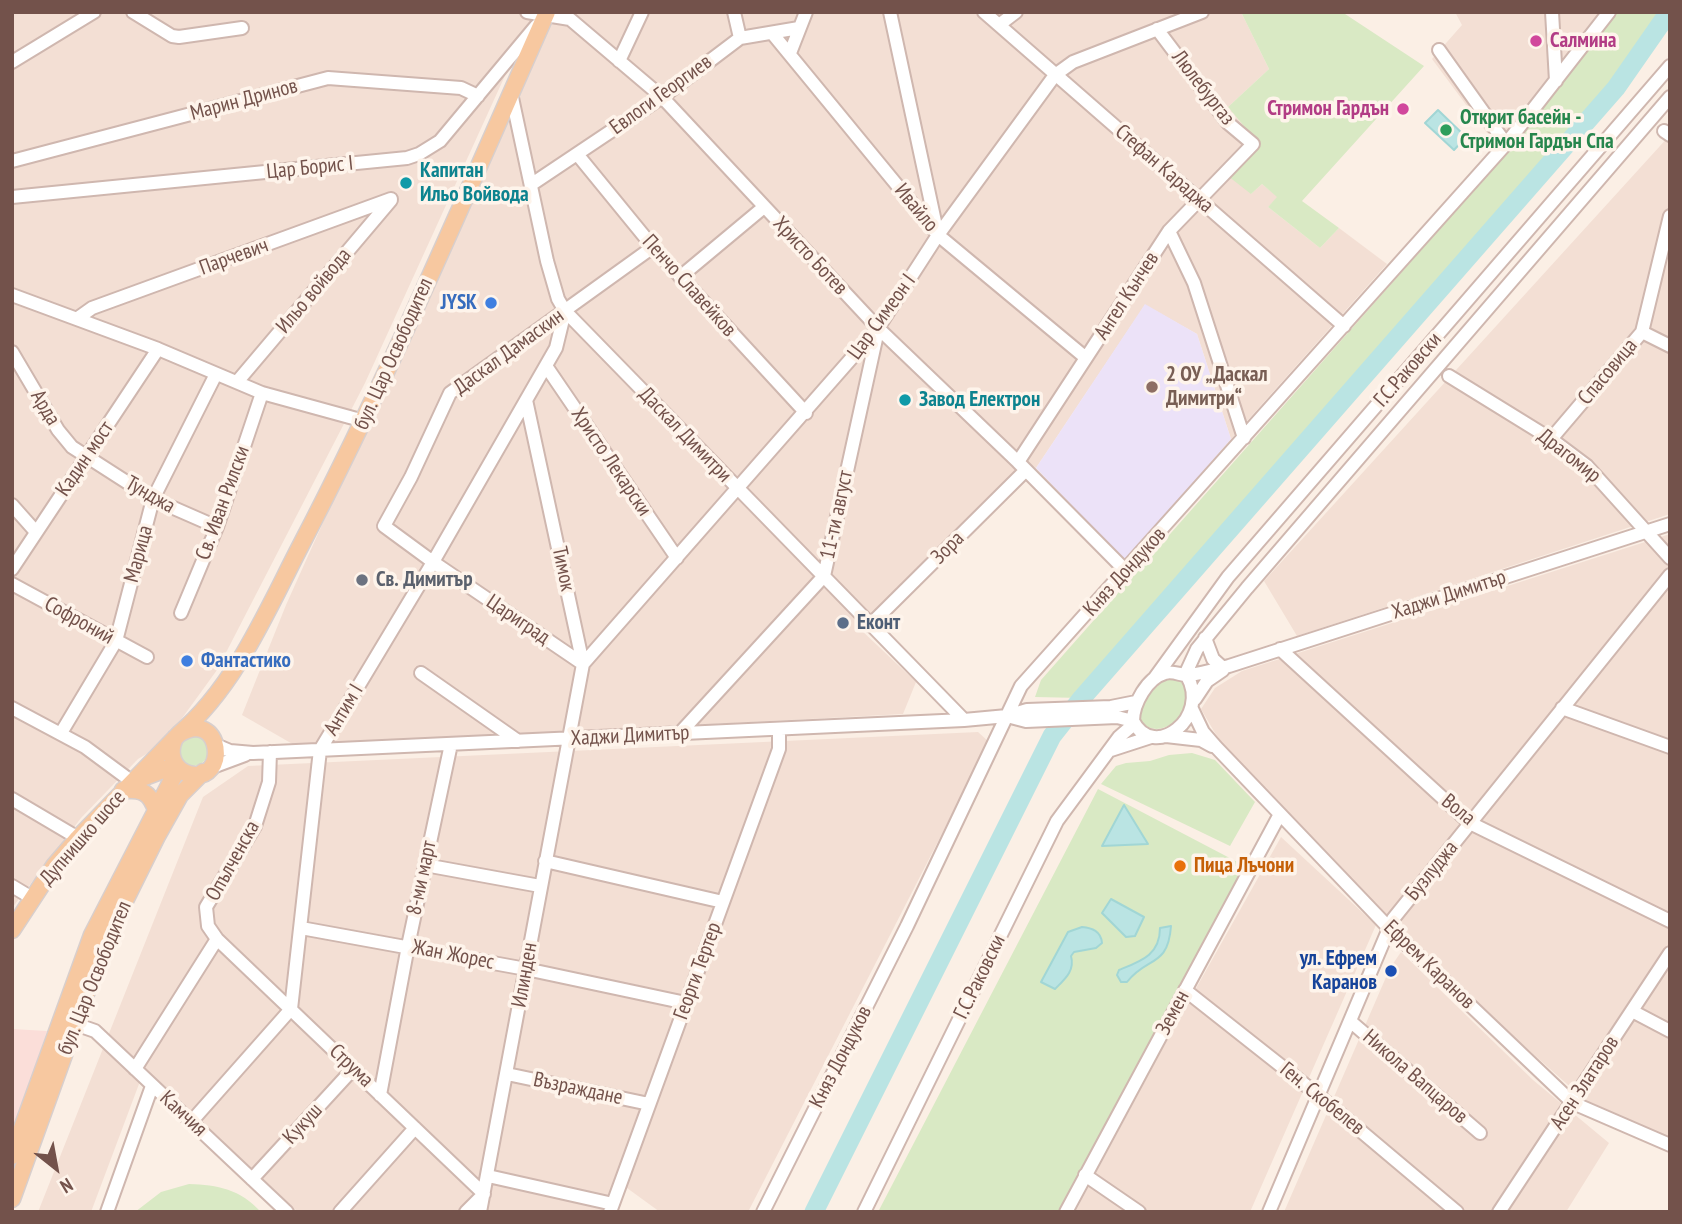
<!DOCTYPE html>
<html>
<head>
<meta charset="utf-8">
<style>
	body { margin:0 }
	#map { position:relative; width:1682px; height:1224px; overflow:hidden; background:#fbefe5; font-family:"PT Sans Narrow",sans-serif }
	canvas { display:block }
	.frame { position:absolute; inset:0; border:14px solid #73524b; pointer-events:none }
	.north { position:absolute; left:21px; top:1133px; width:70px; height:70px; -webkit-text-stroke:5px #fef4eb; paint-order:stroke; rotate:149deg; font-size:19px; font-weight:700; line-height:28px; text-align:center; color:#73524b }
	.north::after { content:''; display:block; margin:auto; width:24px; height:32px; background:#73524b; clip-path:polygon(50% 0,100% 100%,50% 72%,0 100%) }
</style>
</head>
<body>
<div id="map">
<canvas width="1682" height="1224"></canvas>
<div class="frame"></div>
<div class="north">N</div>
</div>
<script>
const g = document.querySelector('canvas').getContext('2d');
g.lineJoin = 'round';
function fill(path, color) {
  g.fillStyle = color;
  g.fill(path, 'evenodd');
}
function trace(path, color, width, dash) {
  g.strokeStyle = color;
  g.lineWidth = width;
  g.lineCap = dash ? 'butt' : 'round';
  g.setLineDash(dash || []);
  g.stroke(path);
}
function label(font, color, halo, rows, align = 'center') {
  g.font = font + ' "PT Sans Narrow",sans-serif';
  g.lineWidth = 7;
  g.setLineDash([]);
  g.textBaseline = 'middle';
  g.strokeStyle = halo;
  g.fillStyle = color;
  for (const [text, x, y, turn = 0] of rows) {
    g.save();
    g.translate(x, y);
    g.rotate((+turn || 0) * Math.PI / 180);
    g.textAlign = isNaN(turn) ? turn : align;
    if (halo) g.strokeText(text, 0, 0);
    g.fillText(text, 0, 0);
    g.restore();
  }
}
fill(new Path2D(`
	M12,12H534L365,383L217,670L180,721L148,753L138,759L81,818L12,908Z
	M552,12H1241L1269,69L1228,107L1258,143L1251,194L1262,184L1278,197L1268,207L1320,248L1339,228L1387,264L1231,439L1197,334L1145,305L1036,468L1026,462L860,629L916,682L903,714L296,746L242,715L286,605Z
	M1455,12H1600L1496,145L1432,59L1462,25Z
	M1670,135V514L1297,636L1264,581Z
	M1670,534V1138L1585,1100L1398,934L1242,770L1215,733L1201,709L1215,688L1242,671Z
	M978,732L989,742L748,1212H660L616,1180L604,1212H298L145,1068L91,1212H38L203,797L248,766Z
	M1281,837L1376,925L1250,1212H1075L1167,1040Z
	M1401,952L1533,1080L1609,1143L1566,1212H1284L1390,968Z`), '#f3dfd4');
fill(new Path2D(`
	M12,1029L47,1031L14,1129H12Z`), '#fbded9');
fill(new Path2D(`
	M1145,304L1197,334L1231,439L1125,561L1036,468Z`), '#ece2f8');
fill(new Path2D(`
	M1241,12H1342L1424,66L1302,201L1339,228L1320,248L1268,207L1277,197L1262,184L1251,194L1228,176L1258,143L1228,107L1269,69Z
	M1616,12H1669L1616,88L1082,698L1035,697L1041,680L1514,145Z
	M1167,679L1181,681C1199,704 1167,744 1141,723C1139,705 1152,688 1167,679Z
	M178 751a15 15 0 1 1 30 0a15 15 0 1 1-30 0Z
	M1192,753L1215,760L1255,802L1230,846L1101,784L1116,766L1126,763L1150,761L1169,755Z
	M1098,789L1245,866L1062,1212H878Z
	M189,1184C218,1185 240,1189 261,1212H135L161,1192Z`), '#d9e9c4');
const water = new Path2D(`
	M1438,110L1466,137L1454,150L1425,123Z
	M1124,805L1148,844L1102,846Z
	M1111,899L1144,917L1135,936L1126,937L1102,913Z
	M1171,926C1168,968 1147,956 1127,982H1121L1117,975L1119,970C1141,961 1160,955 1160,928Z
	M1082,927C1092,928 1101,931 1102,943L1096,948L1074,952L1071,956C1075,971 1065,979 1055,989L1041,982L1068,932Z`);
fill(water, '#bae4e3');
trace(water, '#a1d6d5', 2);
trace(new Path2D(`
	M814,1212L1052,736L1082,698L1616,88L1669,12`), '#bae4e3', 19);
const minor = new Path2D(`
	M133,12L172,36L179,37L242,28
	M527,12L570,19L662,97L878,328L1018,462L1126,571
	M734,12L740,38
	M890,12L937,231
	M984,12L1344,326
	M1552,12L1556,81
	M999,25L1016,12
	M772,33L938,235L1086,358
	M1439,50L1506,144
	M790,53L806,12
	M619,61L642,12
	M12,62L94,12
	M511,93L547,261L558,299L565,311L964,720
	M1664,131L1670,135
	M577,154L653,247L806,413
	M12,161L328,78L461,88L478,96
	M532,184L662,97L740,38L799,28
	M12,197L407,158L419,154L440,141L536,26
	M1169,231L1194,283L1244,438
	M653,247L450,393L411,477L384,526L433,562L583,664L878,328L938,235L1055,75L1073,62L1202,12
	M680,277L764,207
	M12,295L158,349L262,393L364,421
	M78,318L92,308L391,199
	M1642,332L1670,346
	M12,352L58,430L72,447L153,499L217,527
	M546,366L677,558
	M1449,376L1551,439L1587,466L1670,558
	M237,382L391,200
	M1551,439L1642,332L1670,216
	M1018,462L1169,231L1253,144L1228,123L1157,29
	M12,505L36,532
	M12,569L158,349
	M12,584L147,657
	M181,613L217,527L262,393
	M870,625L1026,470
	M1205,638L1213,659L1223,668
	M1280,649L1470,823L1670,921
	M421,673L518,741
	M1185,675L1197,649L1247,588L1670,97
	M1187,676C1211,717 1154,762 1133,721C1133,704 1147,678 1165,673C1174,670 1183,677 1191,675C1204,673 1217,669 1229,666L1670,524
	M1154,679L1228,577L1670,66
	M1195,699L1207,681L1223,670
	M12,708L85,747L131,781
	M1562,708L1670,747
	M1192,709L1203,732L1216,747L1389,928L1573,1103L1670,1145
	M1007,716L1026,721L1117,717L1133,721
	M61,733L116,641L153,499L216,374
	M680,733L824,576L878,330
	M1166,736L1201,740L1212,746
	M216,745L230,751L253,753L964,720L1007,716L1027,710L1111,707L1136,702
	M1111,750L1151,737
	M210,768L245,755
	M12,799L78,838
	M545,861L723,902
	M425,865L540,886
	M12,886L32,898
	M301,928L526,969L686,1003
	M217,939L484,1194L466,1212
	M1185,990L1318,1095L1457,1212
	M1632,1011L1670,1031
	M1350,1021L1480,1133
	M75,1024L95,1031L287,1212
	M135,1069L217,939L208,926L206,907L255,826L269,782L270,752
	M507,1074L649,1104
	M380,1095L408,946L451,744
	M191,1122L291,1009L320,750L433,562L556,348L565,311
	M1085,1175L1139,1212
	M488,1176L613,1204
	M252,1179L353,1069
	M107,1212L152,1086
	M340,1212L415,1128
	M480,1212L583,664L526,400
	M610,1212L779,749V729
	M763,1212L907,926L1021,686L1506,144L1609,12
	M864,1212L1057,821L1119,737L1134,724
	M1066,1212L1280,814
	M1269,1212L1393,919L1670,575
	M1499,1212L1670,953`);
const major = new Path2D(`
	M179,734C236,686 268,608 302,543C392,370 468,190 547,12
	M134,781L176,765
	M123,790C142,789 150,792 156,810
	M12,930L54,866L78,838L179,734C222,707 230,784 189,774C172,769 168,752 175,738
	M12,1156L92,935L178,768
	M12,1199L105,941L157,836L180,795L203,772`);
trace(minor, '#cfb7af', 16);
trace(major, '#d8cfcd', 19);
trace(minor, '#fff', 12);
trace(major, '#f7c8a0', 16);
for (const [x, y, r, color] of [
	[1536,41,7,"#d1479c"],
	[1403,109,7,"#d1479c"],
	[1446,130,7,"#2e9e5b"],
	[406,183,7,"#0f9aa8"],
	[491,303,7,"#3f7fe0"],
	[1152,387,7,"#8d6e63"],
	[905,400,7,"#0f9aa8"],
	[362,580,7,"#6b7280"],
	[843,623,7,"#5c6f8a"],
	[187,661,7,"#3f7fe0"],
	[1180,866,7,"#e8710a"],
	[1391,971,7,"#1a4fb4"]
]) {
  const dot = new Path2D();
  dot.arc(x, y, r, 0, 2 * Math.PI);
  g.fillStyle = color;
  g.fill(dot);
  trace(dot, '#fef4eb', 2.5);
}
label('bold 21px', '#b23c85', '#fef4eb', [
	["Салмина",1550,41],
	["Стримон Гардън",1389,109,"right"]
], 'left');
label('21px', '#73524b', '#fef4eb', [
	["Люлебургаз",1203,88,52],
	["Евлоги Георгиев",661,95,-36],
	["Марин Дринов",244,100,-15],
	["Цар Борис I",310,168,-6],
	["Стефан Караджа",1164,169,41],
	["Ивайло",916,208,50],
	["Христо Ботев",810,256,47],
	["Парчевич",234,257,-20],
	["Пенчо Славейков",689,286,48],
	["Ильо войвода",314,291,-50],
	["Ангел Кънчев",1127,296,-57],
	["Цар Симеон I",882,317,-54],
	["Даскал Дамаскин",509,352,-36],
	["бул. Цар Освободител",394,354,-66],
	["Г.С.Раковски",1408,370,-49],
	["Спасовица",1608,372,-50],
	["Арда",45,408,59],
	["Даскал Димитри",685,435,46],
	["Драгомир",1569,456,38],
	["Кадин мост",85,459,-56],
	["Христо Лекарски",611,462,56],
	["Тунджа",150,495,30],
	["Св. Иван Рилски",223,503,-70],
	["11-ти август",837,515,-78],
	["Зора",948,548,-45],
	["Марица",139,554,-75],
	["Тимок",563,569,78],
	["Княз Дондуков",1125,572,-48],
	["Хаджи Димитър",1449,595,-18],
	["Цариград",518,620,34],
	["Софроний",79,621,29],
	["Антим I",344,710,-59],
	["Хаджи Димитър",630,736,-3],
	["Вола",1458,810,39],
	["Дупнишко шосе",83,838,-49],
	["Опълченска",233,861,-61],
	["Бузлуджа",1432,871,-51],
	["8-ми март",422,878,-78],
	["Жан Жорес",453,955,11],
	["Ефрем Каранов",1429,965,44],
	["Георги Тертер",698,971,-70],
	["Илинден",525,975,-80],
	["Г.С.Раковски",980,977,-64],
	["бул. Цар Освободител",95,978,-68],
	["Земен",1173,1013,-62],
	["Княз Дондуков",841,1057,-63],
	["Струма",351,1066,44],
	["Никола Вапцаров",1415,1077,41],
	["Асен Златаров",1585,1083,-57],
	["Възраждане",578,1089,12],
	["Ген. Скобелев",1322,1099,39],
	["Камчия",183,1114,43],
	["Кукуш",303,1124,-48]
]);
label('bold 21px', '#27864d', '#fef4eb', [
	["Открит басейн -",1460,118],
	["Стримон Гардън Спа",1460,142]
], 'left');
label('bold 21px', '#0d838f', '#fef4eb', [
	["Капитан",420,171],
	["Ильо Войвода",420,195],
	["Завод Електрон",919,400]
], 'left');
label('bold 21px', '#366cbe', '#fef4eb', [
	["JYSK",477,303],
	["Фантастико",201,661,"left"]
], 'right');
label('bold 21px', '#785e54', '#fef4eb', [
	["2 ОУ „Даскал",1166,375],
	["Димитри“",1166,399]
], 'left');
label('bold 21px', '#5b616d', '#fef4eb', [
	["Св. Димитър",376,580]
], 'left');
label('bold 21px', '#4e5e75', '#fef4eb', [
	["Еконт",857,623]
], 'left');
label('bold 21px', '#c56008', '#fef4eb', [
	["Пица Лъчони",1194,866]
], 'left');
label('bold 21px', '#164399', '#fef4eb', [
	["ул. Ефрем",1377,959],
	["Каранов",1377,983]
], 'right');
</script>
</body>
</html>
